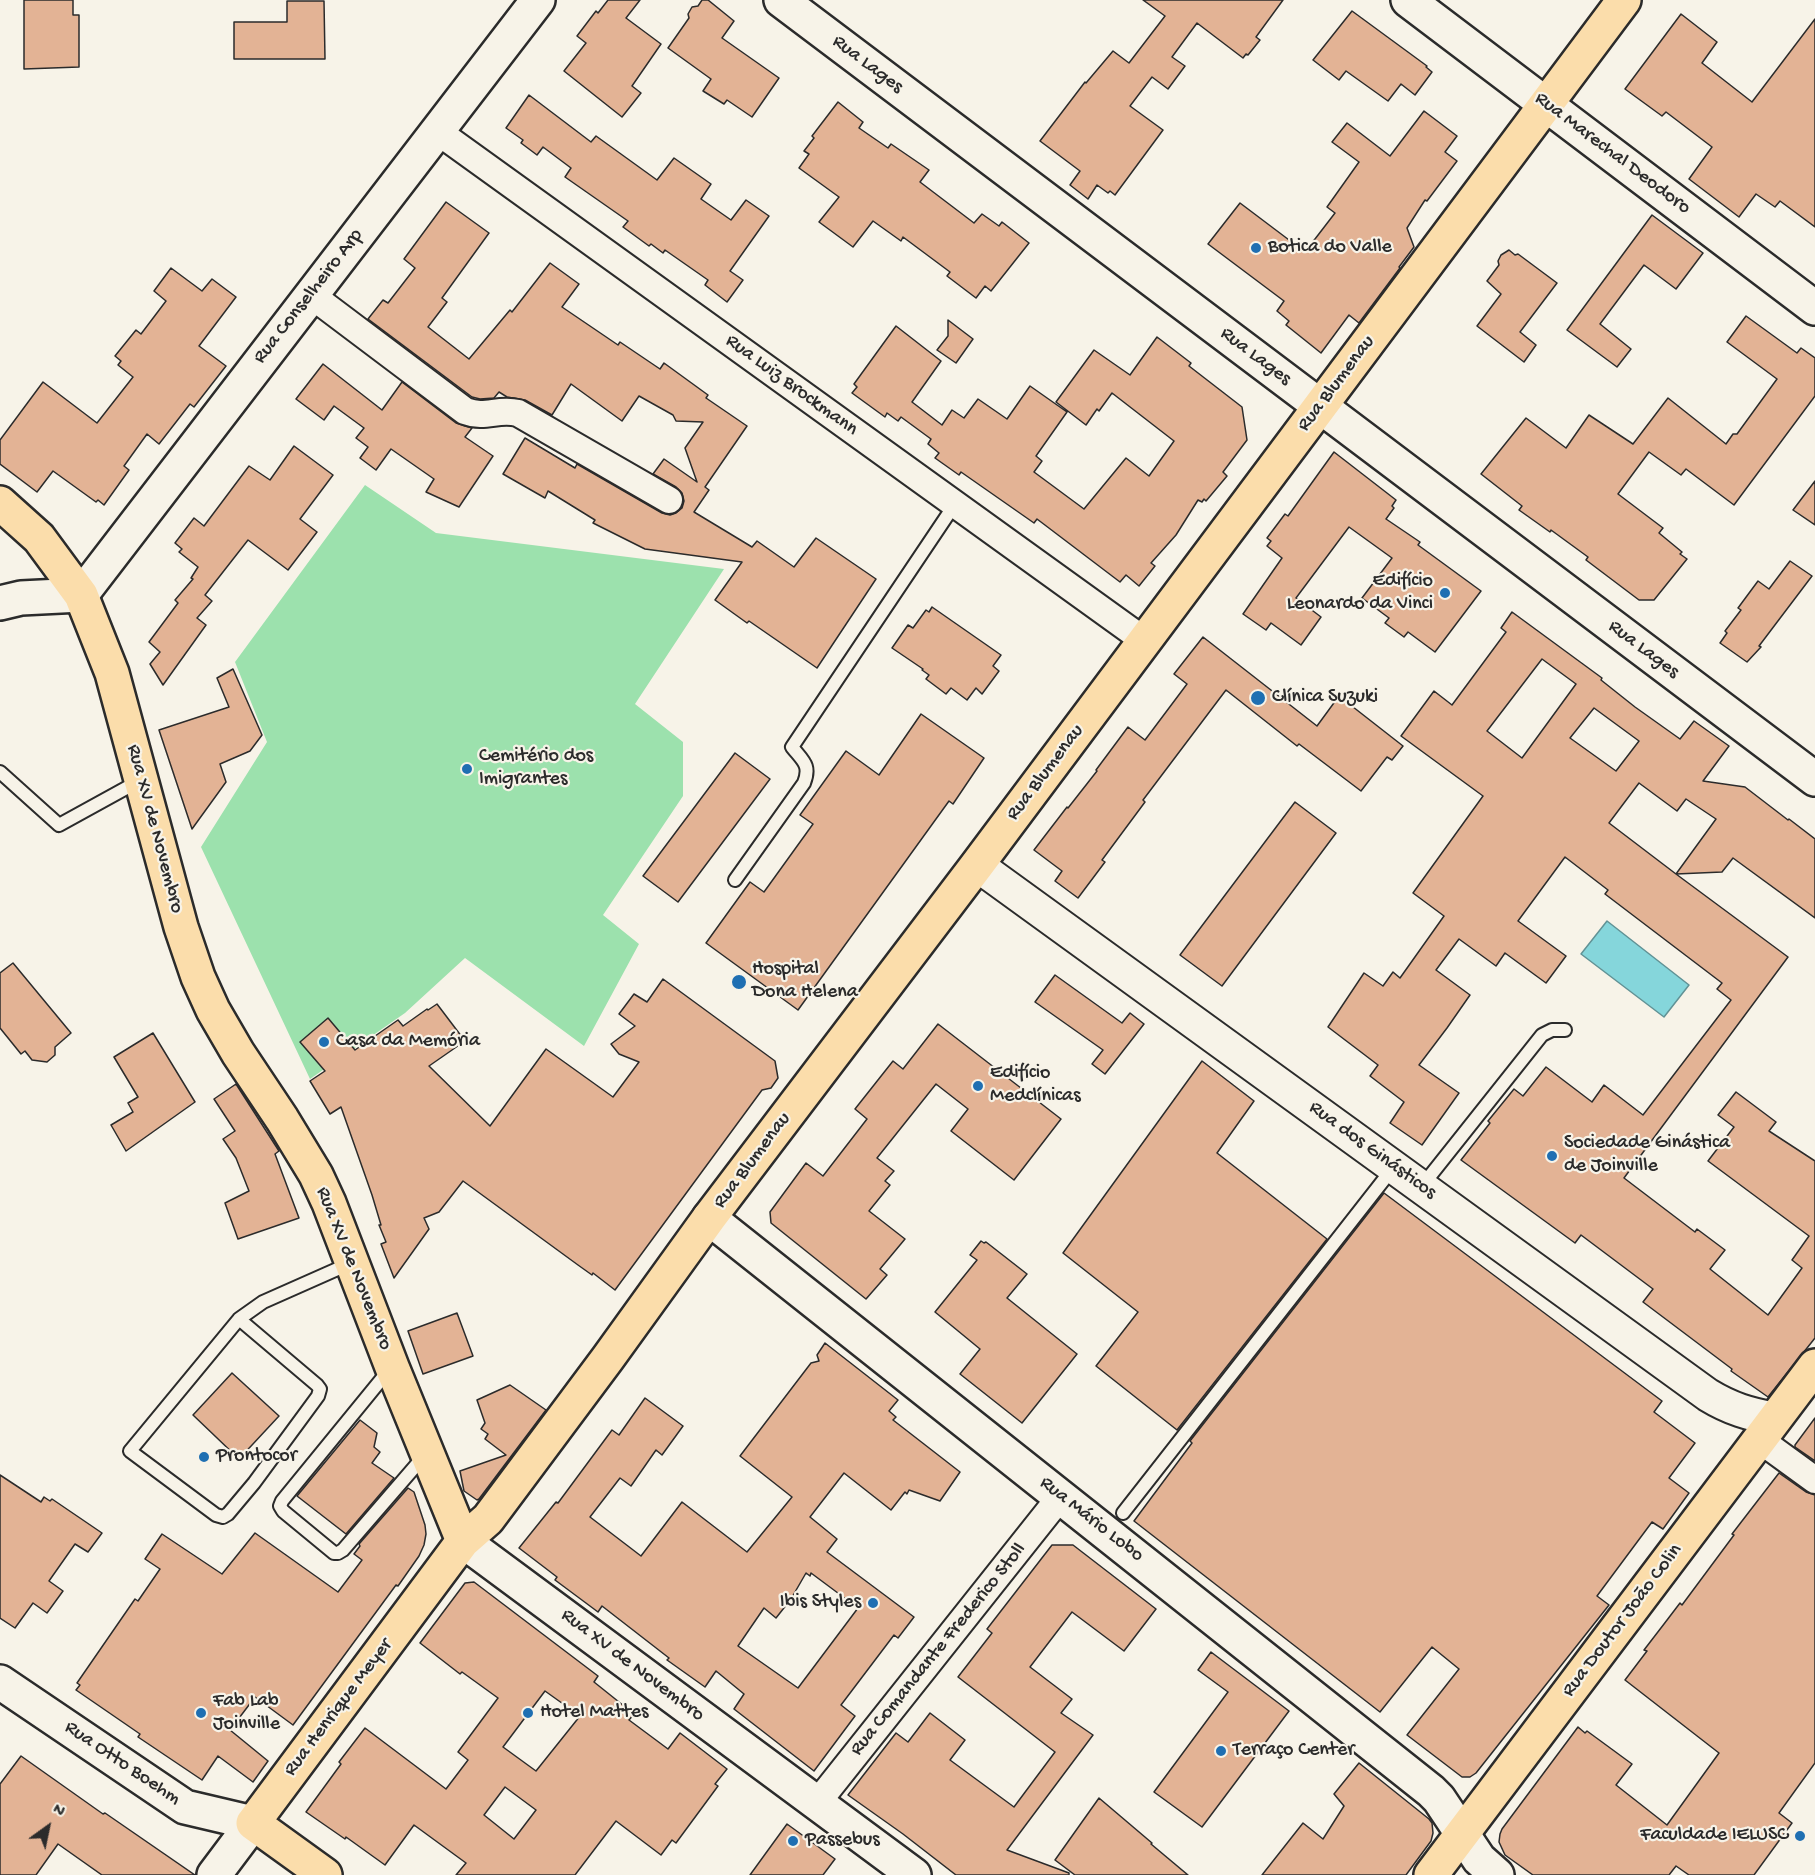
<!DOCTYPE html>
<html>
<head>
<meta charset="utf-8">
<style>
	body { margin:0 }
	#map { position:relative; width:1815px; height:1875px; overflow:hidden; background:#f7f3e8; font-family:"Gochi Hand",sans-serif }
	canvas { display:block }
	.north { position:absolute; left:18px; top:1797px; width:60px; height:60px; -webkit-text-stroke:4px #f7f3e8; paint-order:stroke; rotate:33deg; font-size:16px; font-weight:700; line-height:24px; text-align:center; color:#2b2b2b }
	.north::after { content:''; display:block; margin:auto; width:21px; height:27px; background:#2b2b2b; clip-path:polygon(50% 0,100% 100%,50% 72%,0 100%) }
</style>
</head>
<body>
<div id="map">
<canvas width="1815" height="1875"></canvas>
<div class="north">N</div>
</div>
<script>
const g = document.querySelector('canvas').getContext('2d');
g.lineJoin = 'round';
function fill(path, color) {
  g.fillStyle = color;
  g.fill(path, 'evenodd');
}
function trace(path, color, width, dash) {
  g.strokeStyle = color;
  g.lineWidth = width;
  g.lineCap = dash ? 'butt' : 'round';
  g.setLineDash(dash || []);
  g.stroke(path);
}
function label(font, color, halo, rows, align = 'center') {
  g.font = font + ' "Gochi Hand",sans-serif';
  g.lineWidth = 4.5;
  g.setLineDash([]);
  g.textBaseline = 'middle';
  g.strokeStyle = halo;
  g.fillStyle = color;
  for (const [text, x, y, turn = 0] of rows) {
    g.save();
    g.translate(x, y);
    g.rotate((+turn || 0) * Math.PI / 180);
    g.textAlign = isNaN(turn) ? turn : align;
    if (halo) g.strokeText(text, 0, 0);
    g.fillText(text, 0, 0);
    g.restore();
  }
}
fill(new Path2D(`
	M365,485L436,533L724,569L635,704L683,742V796L603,915L639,944L584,1046L465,958L405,1013L310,1079L201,847L267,742L235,662Z`), '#9ce1ad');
const water = new Path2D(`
	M1607,921L1689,985L1664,1017L1581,954Z`);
fill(water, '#85d6db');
trace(water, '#619295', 1.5);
const building = new Path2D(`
	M24,0H73V15H79V67L24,69Z
	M608,0H640L626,18L661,44L632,86L641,93L622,117L564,71L586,43L577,36L596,11L598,13Z
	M702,0H708L734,21L722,38L779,78L752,117L727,100L724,104L703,91L711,79L668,48L689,18L688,14L692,7L698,6Z
	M1143,0H1283L1256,37L1260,40L1248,55L1246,54L1243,58L1197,23L1172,57L1185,66L1168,89L1152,77L1130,106L1163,130L1115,195L1110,191L1108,193L1097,185L1088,199L1070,185L1080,171L1040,141L1085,82L1086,83L1113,51L1129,63L1165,16Z
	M287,1H324L325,59H234V22H287Z
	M1352,11L1427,66L1426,67L1432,72L1415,95L1401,84L1388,101L1346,71L1339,80L1313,60Z
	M1681,14L1717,42L1702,63L1752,102L1815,19V227L1780,201L1775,207L1756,194L1739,217L1689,179L1712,147L1666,112L1662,116L1625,89Z
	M529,95L591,142L596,136L657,180L674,158L711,184L701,199L731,220L746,200L769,216L730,271L743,280L727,302L705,285L708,280L665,250L663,253L651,244L649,246L623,227L628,221L565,177L571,168L543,147L537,155L521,143L523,140L506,128Z
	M838,102L863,122L859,128L888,148L891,144L929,170L920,182L974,223L982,214L999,226L1002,222L1029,243L991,291L985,286L976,298L947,276L950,272L903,237L901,241L873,221L853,247L819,222L839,197L799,168L809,154L804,151L814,138L812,136Z
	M1424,111L1457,136L1445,152L1457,161L1427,201L1425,200L1407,228L1414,247L1399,267L1400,268L1359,323L1349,315L1321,353L1286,325L1289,321L1277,311L1284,301L1208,244L1240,203L1305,252L1335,213L1327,207L1359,162L1332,142L1347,123L1390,156Z
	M446,202L489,233L442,298L447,302L428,327L469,359L510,310L512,312L550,263L579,284L562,307L618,345L620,342L660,369L664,363L708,395L706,398L747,426L705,487L709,490L694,512L752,547L757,541L794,567L816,538L876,579L817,668L749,621L747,623L715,600L742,562L645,549L593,523L595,520L548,491L545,498L503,474L525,438L575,468L577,464L662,513L670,515L676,513L682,508L684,501L682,493L676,487L653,474L664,459L697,482L685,448L703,422L676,421L673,415L639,396L622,421L571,384L552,415L525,400L507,397L499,392L494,398L480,399L472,397L368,319L383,300L388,303L415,268L404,259Z
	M1652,215L1703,253L1676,289L1644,265L1600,324L1631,349L1617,367L1567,330Z
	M1509,250L1515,255L1518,254L1557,283L1520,332L1536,345L1524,362L1477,326L1501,294L1487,281L1499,265L1498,261L1501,255Z
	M171,268L202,291L212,279L236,297L199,346L226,366L194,407L190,404L159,444L147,434L124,466L129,470L104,505L98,500L96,502L53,471L37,492L0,464V440L43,382L97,423L133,377L118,365L121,361L115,356L136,330L141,334L166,301L154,291Z
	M1746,316L1797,353L1801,348L1815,358V396L1734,505L1686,469L1681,475L1649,452L1618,494L1663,528L1659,533L1682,552L1680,554L1687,559L1654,600H1639L1586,560L1588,557L1551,530L1550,532L1519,510L1522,506L1481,474L1526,418L1566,448L1589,415L1633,444L1668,398L1726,444L1733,434H1737L1777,379L1727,342Z
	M948,320L973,339L956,363L937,350L948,336Z
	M896,326L941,361L912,402L942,425L952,410L964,418L978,399L1007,419L1030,386L1067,412L1036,456L1042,461L1034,472L1084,509L1126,458L1149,476L1174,441L1112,393L1099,411L1097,409L1086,425L1056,402L1094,350L1130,375L1157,337L1191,363L1189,366L1242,407L1247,440L1223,472L1227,476L1206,501L1204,499L1202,502L1198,500L1176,535L1151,563L1155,566L1139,586L1126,575L1120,582L1037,519L1034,523L961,472L959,475L935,458L939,453L928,444L931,439L901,417L898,421L887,413L885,417L852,393L857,387L854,384Z
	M323,364L382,410L402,382L456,423L472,428L465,437L493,456L459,507L426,492L434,479L391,449L376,470L360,458L368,447L356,438L364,428L334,406L324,420L296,399Z
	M294,446L333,475L300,519L317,532L288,570L248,540L205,595L212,601L197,618L206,625L163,685L150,664L160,652L149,642L178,603L175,600L193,579L191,578L198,567L179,552L182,549L175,543L194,518L204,526L249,466L270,480Z
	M1334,452L1396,500L1392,506L1394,508L1386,519L1420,542L1418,545L1481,591L1435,652L1408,632L1404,637L1385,623L1389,618L1362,598L1392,558L1349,527L1296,598L1321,617L1301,645L1271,623L1266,630L1243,614L1282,558L1267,546L1271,541L1267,538L1285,514L1288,516Z
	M1815,481V525L1793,510Z
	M1790,561L1812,576L1759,646L1761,647L1747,662L1720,643L1727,633L1725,631L1741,610L1738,608L1758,581L1769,589Z
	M932,607L1001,655L993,666L999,671L982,694L976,688L967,700L951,688L946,694L926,679L929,675L922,670L923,669L892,648L908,625L913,628L926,610L929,612Z
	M1512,612L1602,678L1601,680L1635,707L1680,739L1694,721L1729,746L1703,781L1745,787L1788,820L1789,819L1815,839V918L1733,858L1722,872L1676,874L1788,957L1624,1178L1695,1232L1697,1229L1725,1250L1710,1269L1768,1315L1802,1268L1792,1260L1809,1236L1708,1161L1734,1127L1718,1115L1736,1092L1776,1122L1769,1131L1815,1161V1338L1768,1397L1731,1371L1732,1369L1643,1302L1653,1289L1581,1235L1575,1243L1461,1160L1490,1123L1488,1121L1514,1089L1523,1096L1546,1067L1592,1102L1604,1085L1643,1115L1731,1000L1717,989L1722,983L1605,894L1608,890L1565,857L1518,921L1566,956L1546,983L1505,953L1496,966L1459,939L1436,970L1470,995L1447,1028L1419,1065L1459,1093L1422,1145L1390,1123L1404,1102L1370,1076L1378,1065L1328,1027L1364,973L1383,986L1393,972L1400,978L1444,916L1413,893L1483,796L1401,736L1434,691L1452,705L1506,632L1501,628ZM1542,659L1576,684L1522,758L1487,731ZM1594,708L1639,741L1616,771L1570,738ZM1639,783L1677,811L1686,799L1716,819L1676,874L1609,823Z
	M1203,637L1317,726L1339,696L1403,746L1392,760L1387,757L1361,791L1299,744L1297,746L1226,690L1143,800L1145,802L1102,860L1105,862L1078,898L1055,881L1062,871L1034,850L1067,807L1068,808L1097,771L1096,770L1128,727L1145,740L1187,684L1174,674Z
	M233,669L262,735L250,751L220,764L226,782L192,829L159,730L229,707L217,678Z
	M921,714L984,758L953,804L949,801L798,1010L706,943L750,882L764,892L813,824L800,815L846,751L879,775Z
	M735,753L770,779L678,902L643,876Z
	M1295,802L1336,833L1222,986L1180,955Z
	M13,963L71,1033L55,1047V1055L47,1062L32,1060L25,1051L21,1054L0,1028V973Z
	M1055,975L1122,1023L1130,1013L1144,1024L1105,1074L1092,1064L1103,1050L1035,1002Z
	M663,979L775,1061L778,1078L771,1088L762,1090L615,1290L593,1273L592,1275L578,1265L463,1181L439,1212L424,1218L429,1229L394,1278L381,1244L386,1242L379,1225H381L372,1195L341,1107L330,1114L310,1081L325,1071L300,1042L328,1018L355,1050L398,1020L403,1026L427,1009L428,1010L437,1004L465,1041L429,1066L490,1126L546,1049L613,1097L639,1062L619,1054L611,1044L635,1026L619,1014L634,994L647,1002Z
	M938,1024L1061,1119L1014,1180L951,1131L968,1109L936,1084L877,1158L894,1171L885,1181L890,1185L869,1211L905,1239L880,1269L887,1275L866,1299L771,1223L770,1212L806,1163L823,1176L867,1119L855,1109L893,1061L903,1069Z
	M153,1033L195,1102L126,1151L111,1125L133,1112L128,1103L138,1097L114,1057Z
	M1202,1061L1254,1101L1217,1153L1327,1239L1177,1430L1096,1366L1138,1312L1063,1253Z
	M236,1084L279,1151L275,1154L299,1218L238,1239L225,1203L249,1191L236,1158L223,1139L235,1131L214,1099Z
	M1384,1193L1662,1401L1654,1412L1695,1443L1669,1478L1689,1493L1663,1529L1652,1522L1597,1596L1609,1605L1476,1773L1470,1777H1462L1407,1735L1459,1669L1432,1647L1380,1712L1134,1521L1192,1443L1190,1441Z
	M981,1241L984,1243L986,1242L1027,1274L1007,1298L1077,1354L1022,1423L960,1374L980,1349L935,1312L977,1260L970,1255Z
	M457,1313L473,1356L423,1374L408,1331Z
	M825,1343L898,1400L889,1411L896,1417L893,1420L960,1472L940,1501L909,1490L907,1494L905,1492L891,1510L844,1473L810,1517L837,1539L827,1552L914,1617L898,1638L894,1635L841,1705L855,1716L814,1771L734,1709L744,1694L716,1671L705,1687L667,1660L669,1658L602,1606L598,1612L555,1580L557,1577L519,1548L556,1502L558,1503L612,1430L619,1435L645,1398L683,1426L662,1455L656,1450L631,1486L620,1478L590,1517L641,1556L682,1502L747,1552L792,1497L740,1456L811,1363L819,1361L817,1355ZM806,1573L810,1576L811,1573L858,1608L798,1688L738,1646L764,1608L776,1618L791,1599Z
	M232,1373L279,1416L239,1459L193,1415Z
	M510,1385L546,1410L479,1499L477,1500L464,1491L460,1471L506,1455L485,1439L488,1434L481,1429L485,1423L477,1400Z
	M1815,1418V1461L1795,1447V1445Z
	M360,1420L377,1433L374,1447L380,1452L372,1463L394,1478L346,1534L297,1496Z
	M1779,1473L1806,1492L1815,1495V1763L1779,1813L1792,1823L1754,1875H1689L1676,1866L1669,1875H1533L1505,1855L1499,1842L1500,1834L1502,1829L1578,1727L1585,1733L1587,1731L1632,1764L1616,1785L1667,1825L1719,1753L1625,1680L1647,1651L1644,1650L1664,1624L1680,1603L1682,1605L1734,1535L1732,1534Z
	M0,1475L41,1502L44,1497L50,1501L52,1499L102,1533L88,1552L75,1544L49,1581L63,1591L47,1613L33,1603L15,1628L0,1618Z
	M408,1488L414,1492L425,1525L426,1534L424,1545L419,1556L398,1586L396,1585L293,1725L255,1697L230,1730L268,1761L253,1782L218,1756L202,1780L138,1737L140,1734L76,1690L80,1685L77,1683L135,1599L138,1601L160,1569L145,1559L162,1534L222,1574L255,1533L338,1592L362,1560L354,1554L360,1546L359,1544Z
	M1052,1545H1073L1156,1609L1124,1651L1072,1612L1030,1667L1072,1699L1061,1713L1093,1735L1007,1850L1069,1873V1875H956L903,1834L848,1795L896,1733L908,1742L930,1713L965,1740L950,1760L1014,1807L1055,1752L958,1677L992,1633L987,1629Z
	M474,1582L598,1676L594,1682L634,1714L629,1720L668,1749L680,1733L727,1769L715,1784L718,1786L676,1843L672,1840L661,1855L616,1821L575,1875H456L466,1863L414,1825L385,1865L346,1837L345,1839L306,1812L341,1764L339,1762L365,1728L446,1789L468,1760L458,1752L498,1698L462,1672L460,1674L420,1643L465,1583ZM545,1691L580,1716L536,1771L503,1747ZM505,1787L536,1810L514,1839L484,1815Z
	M1211,1652L1289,1711L1202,1827L1154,1792L1228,1692L1198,1670Z
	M21,1756L103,1814L105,1813L195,1875H102L58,1844L36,1875H0V1784Z
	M1359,1763L1429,1819L1432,1823L1433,1833L1431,1841L1406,1875H1262L1303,1823L1323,1839L1344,1806L1334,1794Z
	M1099,1798L1152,1843L1151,1844L1188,1875H1075L1055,1860Z
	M787,1824L835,1859L823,1875H750Z`);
fill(building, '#e3b395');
trace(building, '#2b2b2b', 1.5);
const service = new Path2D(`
	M0,772L59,825L139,781
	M735,880L804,783C811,765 803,761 792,747L955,504
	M1422,1186L1542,1035L1552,1030H1565
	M239,1319L317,1385L320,1389L318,1396L254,1483L228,1514L223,1517L216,1515L130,1451L239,1319L263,1302L351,1263
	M389,1370L282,1501L280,1506L283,1511L334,1553H338L343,1550L425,1455
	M1123,1513L1393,1168`);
const minor = new Path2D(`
	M437,131L1145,641
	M311,295L465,411C486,419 497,408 518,413L669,500
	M1760,1440L1815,1480
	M817,1803L1061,1496`);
const tertiary = new Path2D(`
	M977,865L1708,1395C1731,1409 1749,1414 1775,1419`);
const secondary = new Path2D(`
	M781,0L1815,779
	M1408,0L1815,308
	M0,603L21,598L81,595L538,0
	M709,1218L1431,1791L1439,1799L1479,1859L1497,1875
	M463,1541L914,1875
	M0,1682L185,1807L253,1823L214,1875`);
const primary = new Path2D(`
	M0,503L39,538L81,595L112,673L181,927L198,977L213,1010L238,1053L282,1119L316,1175L329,1203L392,1367L463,1541
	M325,1875L253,1823L463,1541L488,1519L608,1358L709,1218L977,865L1624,0
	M1431,1875L1815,1366`);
trace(service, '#2b2b2b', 16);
trace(minor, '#2b2b2b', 30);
trace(tertiary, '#2b2b2b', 36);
trace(secondary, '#2b2b2b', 38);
trace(primary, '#2b2b2b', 38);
trace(service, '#f7f3e8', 12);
trace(minor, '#f7f3e8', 26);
trace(tertiary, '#f7f3e8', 32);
trace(secondary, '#f7f3e8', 33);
trace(primary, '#fbddab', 33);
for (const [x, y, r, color] of [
	[1256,248,6,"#1f6fb2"],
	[1445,593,6,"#1f6fb2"],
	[1258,698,8,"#1f6fb2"],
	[467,769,6,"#1f6fb2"],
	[739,982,8,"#1f6fb2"],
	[324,1042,6,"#1f6fb2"],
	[978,1086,6,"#1f6fb2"],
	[1552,1156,6,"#1f6fb2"],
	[204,1457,6,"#1f6fb2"],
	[873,1603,6,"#1f6fb2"],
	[201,1713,6,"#1f6fb2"],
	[528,1713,6,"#1f6fb2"],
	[1221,1751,6,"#1f6fb2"],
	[1800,1836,6,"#1f6fb2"],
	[793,1841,6,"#1f6fb2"]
]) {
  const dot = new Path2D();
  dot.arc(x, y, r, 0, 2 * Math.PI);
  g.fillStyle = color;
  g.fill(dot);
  trace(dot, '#f7f3e8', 2);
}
label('20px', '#2b2b2b', '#f7f3e8', [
	["Rua Lages",867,65,37],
	["Rua Marechal Deodoro",1612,154,37],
	["Rua Conselheiro Arp",309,297,-52],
	["Rua Lages",1255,357,37],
	["Rua Blumenau",1337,384,-53],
	["Rua Luiz Brockmann",791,386,36],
	["Rua Lages",1643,650,37],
	["Rua Blumenau",1046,773,-53],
	["Rua XV de Novembro",154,829,75],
	["Rua dos Ginásticos",1372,1151,36],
	["Rua Blumenau",753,1161,-53],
	["Rua XV de Novembro",353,1269,68],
	["Rua Mário Lobo",1091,1520,38],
	["Rua Doutor João Colin",1623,1621,-53],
	["Rua Comandante Frederico Stoll",939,1650,-51],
	["Rua XV de Novembro",632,1666,37],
	["Rua Henrique Meyer",339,1708,-53],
	["Rua Otto Boehm",122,1764,34]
]);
label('20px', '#2b2b2b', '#f7f3e8', [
	["Botica do Valle",1268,248],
	["Edifício",1433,582,"right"],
	["Leonardo da Vinci",1433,605,"right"],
	["Clínica Suzuki",1272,698],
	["Cemitério dos",479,757],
	["Imigrantes",479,780],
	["Hospital",752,970],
	["Dona Helena",752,993],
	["Casa da Memória",336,1042],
	["Edifício",990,1074],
	["Medclínicas",990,1097],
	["Sociedade Ginástica",1564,1144],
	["de Joinville",1564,1167],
	["Prontocor",216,1457],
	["Ibis Styles",861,1603,"right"],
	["Fab Lab",213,1702],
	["Joinville",213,1725],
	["Hotel Mattes",540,1713],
	["Terraço Center",1233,1751],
	["Faculdade IELUSC",1788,1836,"right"],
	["Passebus",805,1841]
], 'left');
</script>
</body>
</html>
